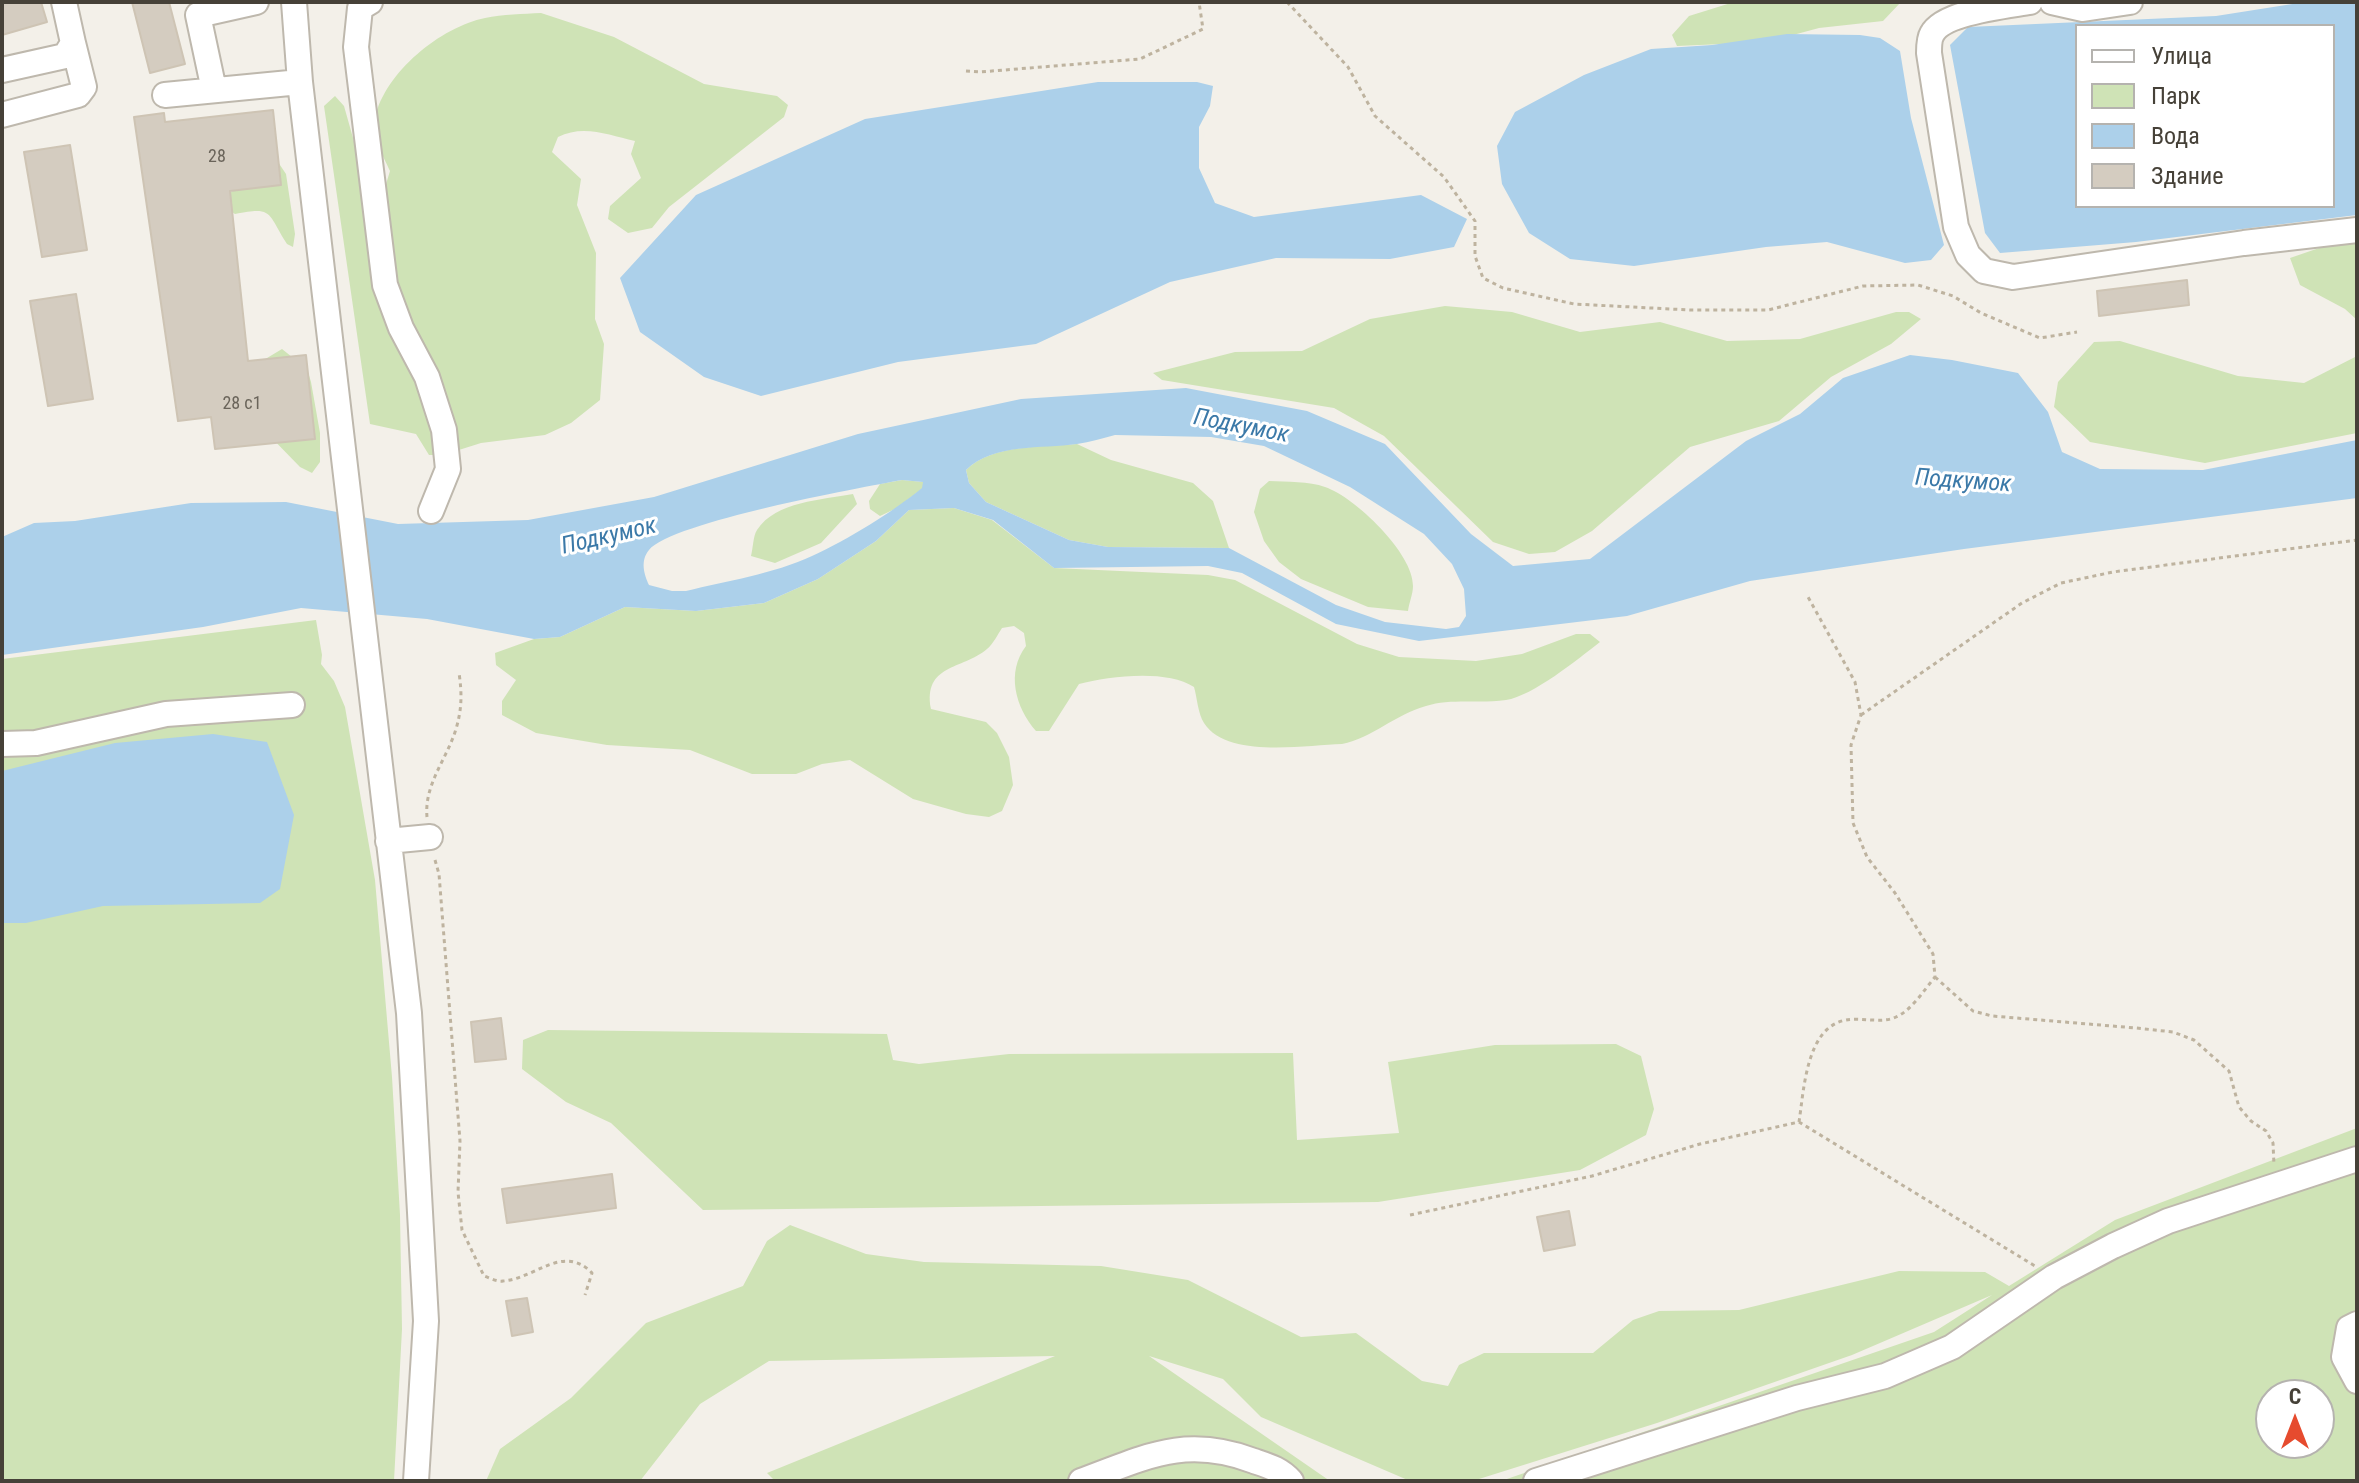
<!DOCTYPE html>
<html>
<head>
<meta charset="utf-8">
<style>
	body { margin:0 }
	#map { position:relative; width:2359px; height:1483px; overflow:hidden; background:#f3f0e9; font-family:"Roboto Condensed",sans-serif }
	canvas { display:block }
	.frame { position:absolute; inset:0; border:4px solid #464138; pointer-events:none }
	.legend { position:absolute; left:2075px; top:24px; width:260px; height:184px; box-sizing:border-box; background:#fff; border:2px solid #b5b3af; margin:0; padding:10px 14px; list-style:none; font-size:24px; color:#464138 }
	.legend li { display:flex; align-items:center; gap:16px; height:40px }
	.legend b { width:40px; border:2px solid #b5b3af }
	.north { position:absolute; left:2255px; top:1379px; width:80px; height:80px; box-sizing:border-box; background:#fff; border:2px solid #b5b3af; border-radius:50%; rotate:0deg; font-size:22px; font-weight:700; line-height:32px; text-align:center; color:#464138 }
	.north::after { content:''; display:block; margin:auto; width:28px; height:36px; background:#e64b2e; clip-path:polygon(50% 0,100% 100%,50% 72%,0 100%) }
</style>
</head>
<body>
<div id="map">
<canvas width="2359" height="1483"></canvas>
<div class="frame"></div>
<ul class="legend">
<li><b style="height:10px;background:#fff"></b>Улица</li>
<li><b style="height:22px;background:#cfe3b6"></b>Парк</li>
<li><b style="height:22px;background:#acd0ea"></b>Вода</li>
<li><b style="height:22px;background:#d4ccc0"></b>Здание</li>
</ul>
<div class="north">С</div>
</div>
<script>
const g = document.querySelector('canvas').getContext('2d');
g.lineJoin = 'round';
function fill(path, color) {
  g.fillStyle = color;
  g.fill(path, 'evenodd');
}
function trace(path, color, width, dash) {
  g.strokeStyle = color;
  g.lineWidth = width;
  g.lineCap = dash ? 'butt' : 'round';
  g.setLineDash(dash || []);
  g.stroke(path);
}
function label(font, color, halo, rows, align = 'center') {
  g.font = font + ' "Roboto Condensed",sans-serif';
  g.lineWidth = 6;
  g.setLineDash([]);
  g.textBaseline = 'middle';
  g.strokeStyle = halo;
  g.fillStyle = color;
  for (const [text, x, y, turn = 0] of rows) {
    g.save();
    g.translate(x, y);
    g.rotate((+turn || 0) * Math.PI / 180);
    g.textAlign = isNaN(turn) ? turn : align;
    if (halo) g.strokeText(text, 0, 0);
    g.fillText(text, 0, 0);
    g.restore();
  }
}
fill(new Path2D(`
	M1734,2H1901L1883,21L1819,28L1767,42L1677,46L1672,35L1689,16Z
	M541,13L614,37L704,84L777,96L788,105L784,117L669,207L652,228L628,233L608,219L610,206L641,178L631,154L635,141C609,135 583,124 558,137L552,152L581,179L577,205L596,253L595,319L604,344L600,400L571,423L545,435L481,443L443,455H429L416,434L370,424L324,106L335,96L344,106L366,184L383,194L390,171C383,155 371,136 375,118C385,72 441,27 485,18C503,14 523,14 541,13Z
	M272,153L286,174L295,234L293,247L287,244C267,213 274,206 235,214L220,204L222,198L262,172Z
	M2357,235V320L2345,309L2300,285L2290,258Z
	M1445,306L1512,312L1580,332L1660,322L1727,341L1800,339L1896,312H1909L1921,319L1891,344L1831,377L1779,421L1690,447L1592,531L1555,552L1529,554L1493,542L1384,436L1334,408L1162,380L1153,373L1235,352L1302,351L1370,319Z
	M2120,341L2238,376L2304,383L2357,356V433L2205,463L2090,442L2054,407L2058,382L2094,342Z
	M282,349L307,369L311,382L320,433V462L312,473L300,467L264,430L247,370Z
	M1077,444L1111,460L1193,483L1213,501L1229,548L1108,547L1069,540L986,502L969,483L966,470C992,444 1042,447 1077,444Z
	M902,480L924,482L923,488L897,508L880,516L870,509L869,501L880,484Z
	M1269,481C1287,482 1309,481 1325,487C1355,497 1414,554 1413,586C1413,594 1409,603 1408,611L1368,607L1301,579L1279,562L1264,541L1254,512L1260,489Z
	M853,494L857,504L821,543L775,563L751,556C753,549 753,536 757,530C776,501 822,500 853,494Z
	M954,508L992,520L1054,568L1208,575L1235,580L1357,644L1399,657L1476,661L1522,654L1576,634H1590L1600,642C1578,659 1533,696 1506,700C1480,704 1451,698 1426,706C1396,714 1372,738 1342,744C1305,745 1227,759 1204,723C1198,714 1197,697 1194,687C1167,669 1109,676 1079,684L1049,731H1036C1015,707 1006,672 1026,646L1024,633L1014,626L1002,628C998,634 993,644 987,649C962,670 923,664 931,709L986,722L997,733L1009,757L1013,785L1002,811L989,817L966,814L913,799L850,760L822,764L796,774H752L690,750L607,745L536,733L502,715V701L516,680L496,665L495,653L534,639L560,637L625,607L696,611L764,603L818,579L876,541L909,510Z
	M316,620L322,655L321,664L334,681L345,707L375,880L392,1077L400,1215L402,1329L394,1481H2V659Z
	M548,1030L887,1034L893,1060L919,1064L1009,1054L1293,1053L1297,1140L1399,1133L1388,1062L1495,1045L1616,1044L1641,1056L1654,1109L1646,1135L1580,1170L1378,1202L703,1210L611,1123L566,1102L522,1069L523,1040Z
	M2357,1128V1481H1501L1934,1332L1992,1295L1852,1355L1657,1423L1479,1479L1410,1481L1261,1417L1223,1379L1149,1356L1330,1481H775L767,1473L1055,1356L769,1361L700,1404L640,1481H486L500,1449L571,1398L646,1323L743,1286L767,1241L790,1225L866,1254L924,1262L1101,1266L1188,1280L1301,1337L1356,1333L1422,1381L1448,1386L1459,1365L1484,1353H1593L1633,1320L1659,1311L1739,1310L1899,1271L1985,1272L2009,1286L2115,1220ZM2271,1395H2319V1443H2271Z`), '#cfe3b6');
fill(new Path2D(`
	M2305,2H2357V215L2136,242L2000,253L1985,233L1950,45L1968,27L2216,16ZM2077,26H2333V206H2077Z
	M1787,34L1860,35L1880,38L1900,51L1911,118L1944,245L1931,260L1905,263L1827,242L1766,247L1634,266L1570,259L1529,233L1502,184L1497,146L1515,112L1584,75L1651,49L1712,45Z
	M1098,82H1197L1213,86L1210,106L1199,127V168L1215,203L1254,217L1421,195L1467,219L1454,247L1390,259L1276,258L1170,282L1036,344L898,362L761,396L704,377L640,332L620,278L696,195L865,119Z
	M1910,355L1952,360L2018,373L2048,412L2062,452L2100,469L2203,470L2357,440V498L1964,549L1750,581L1627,616L1419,641L1336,624L1242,573L1208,566L1054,568L993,520L954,508L909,510L876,541L818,579L764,603L696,611L625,607L560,637L534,639L427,619L301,608L203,627L2,655V537L34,523L75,521L191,503L286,502L398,524L528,520L654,497L858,434L1021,399L1186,388L1307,411L1385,444L1471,534L1513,566L1590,559L1746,441L1800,414L1843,378ZM1115,435L1211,437L1264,446L1350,487L1424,534L1452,564L1464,589L1466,616L1459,627L1446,629L1385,622L1336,605L1229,548L1108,547L1069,540L986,502L969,483L966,470C994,443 1042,449 1077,444C1090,442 1103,438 1115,435ZM902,480L923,482L922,488C891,513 849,539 812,556C773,574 727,581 686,591H672L649,585C644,574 640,561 649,550C672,522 858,488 902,480Z
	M213,734L267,742L294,815L280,889L260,903L103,906L26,923H2V771L115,743Z`), '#acd0ea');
const building = new Path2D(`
	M2,2H41L47,22L2,35Z
	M132,2H169L185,64L150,73Z
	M273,110L281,185L230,191L248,361L306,355L315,439L215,449L211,417L178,421L134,117L164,113L165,122Z
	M70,145L87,250L42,257L24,152Z
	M2187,280L2189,305L2099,316L2097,291Z
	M76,294L93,399L48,406L30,301Z
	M501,1018L506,1059L475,1062L471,1022Z
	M612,1174L616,1208L507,1223L502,1189Z
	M1569,1211L1575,1245L1544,1251L1537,1217Z
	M527,1298L533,1332L512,1336L506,1301Z`);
fill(building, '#d4ccc0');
trace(building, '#cec4b4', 2);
const minor = new Path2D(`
	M294,2L300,82L409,1013L426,1321L416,1481
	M370,2L360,8L356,47L385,285L401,328L427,377L444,430L448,469L431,511
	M2030,2C2007,6 1943,12 1932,34C1929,39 1929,48 1929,53L1956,227L1968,255L1984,271L2013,277L2244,243L2357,230
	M2052,2L2083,9L2130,2
	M2,70L65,56L73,43L64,2
	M214,90L198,15L256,2
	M165,95L300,82
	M2,115L78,95L84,87L73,43
	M2,744L36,743L166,714L292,705
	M388,841L430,837
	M2357,1324L2349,1328L2344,1357L2357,1381
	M1081,1481C1146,1457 1185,1435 1254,1461C1269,1466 1280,1469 1291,1481
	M1536,1481L1797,1398L1885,1376L1952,1347L2054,1277L2113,1246L2168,1221L2357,1159`);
trace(minor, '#beb8ad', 28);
trace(new Path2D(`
	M1287,2L1348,67L1375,116L1444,177L1475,221V256L1483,278L1503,288L1574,304L1690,310H1768L1863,286L1918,285L1953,296L1981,313L2040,338L2077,332
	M966,71L980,72L1140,59L1203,29L1199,2
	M1861,715L2022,603L2061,583L2113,572L2357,540
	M427,817C424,784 447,759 456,729C462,709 462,693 459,673
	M435,860L439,874L460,1141L458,1192L462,1230L484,1276C490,1278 497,1282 503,1281C535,1279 563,1243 592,1273L585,1295
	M1935,977L1973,1011L1992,1016L2136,1028L2173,1032L2194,1040L2229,1071L2239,1107L2251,1121L2266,1131L2273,1143L2274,1165
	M1799,1122C1804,1090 1806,1027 1846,1020C1862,1017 1882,1024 1896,1017C1912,1010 1924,990 1935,977L1933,954L1895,893L1867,857L1853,823L1851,745L1861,715L1855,682L1808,597
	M1410,1215L1592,1176L1700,1144L1799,1122L2035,1266`), '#beb39f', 3, [4, 4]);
trace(minor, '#fff', 24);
label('18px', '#6a645a', null, [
	["28",217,157],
	["28 с1",242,404]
]);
label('italic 24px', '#3b79a8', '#fff', [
	["Подкумок",1241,427,11],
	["Подкумок",1963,482,4],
	["Подкумок",609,537,-13]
]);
</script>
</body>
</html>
